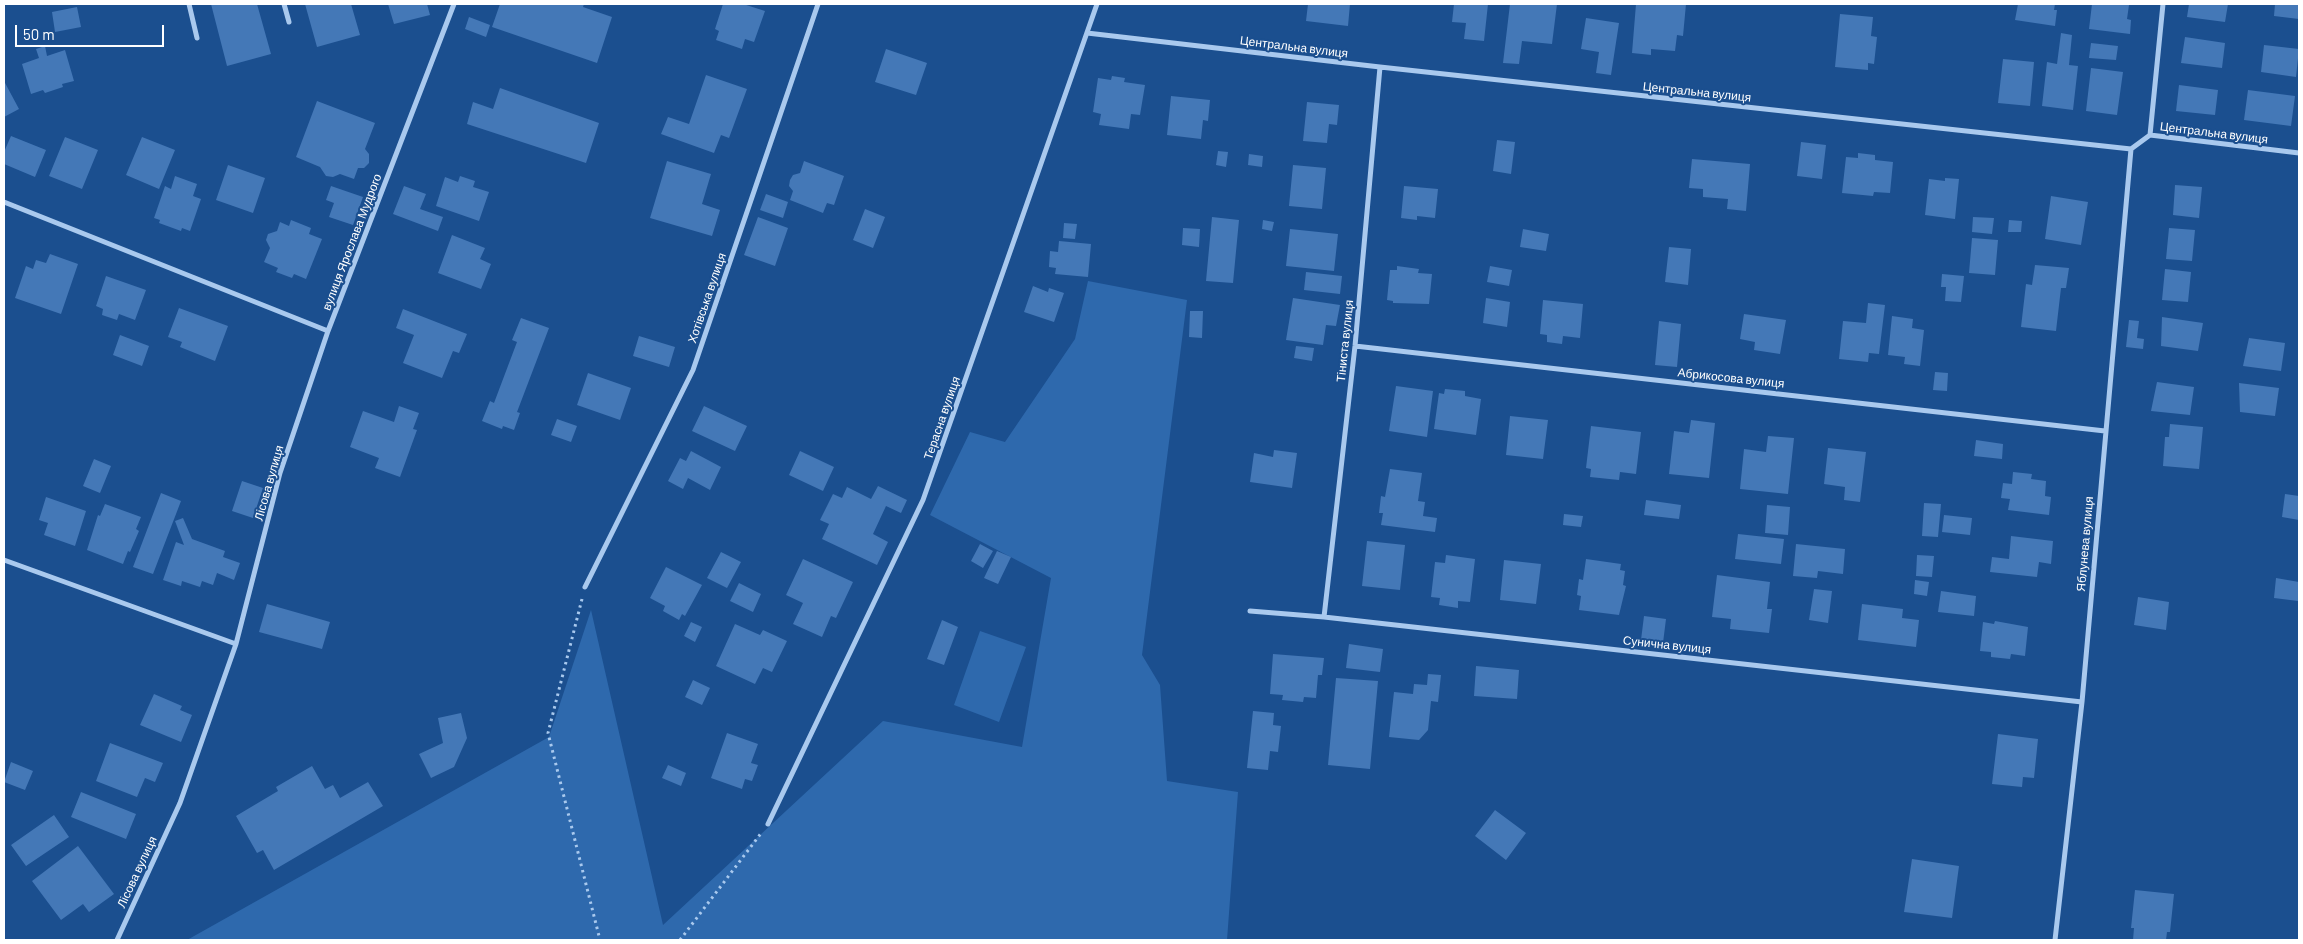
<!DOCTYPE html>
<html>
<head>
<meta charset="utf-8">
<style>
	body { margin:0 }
	#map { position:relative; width:2303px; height:944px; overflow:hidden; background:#1b4f8f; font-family:Barlow,sans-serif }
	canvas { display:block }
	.frame { position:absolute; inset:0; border:5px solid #fff; pointer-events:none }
	.scale { position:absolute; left:15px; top:25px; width:149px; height:22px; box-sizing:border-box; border:2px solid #fff; border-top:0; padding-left:6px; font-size:15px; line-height:18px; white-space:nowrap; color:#fff; -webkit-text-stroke:4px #1b4f8f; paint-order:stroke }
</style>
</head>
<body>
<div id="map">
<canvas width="2303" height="944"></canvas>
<div class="frame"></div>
<div class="scale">50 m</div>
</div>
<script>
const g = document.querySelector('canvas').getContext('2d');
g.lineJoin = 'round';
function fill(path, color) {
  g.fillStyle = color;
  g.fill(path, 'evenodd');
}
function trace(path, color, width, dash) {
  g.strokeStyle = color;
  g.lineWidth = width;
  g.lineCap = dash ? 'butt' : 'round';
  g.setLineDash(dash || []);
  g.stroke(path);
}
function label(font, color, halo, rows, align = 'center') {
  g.font = font + ' Barlow,sans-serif';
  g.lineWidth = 4;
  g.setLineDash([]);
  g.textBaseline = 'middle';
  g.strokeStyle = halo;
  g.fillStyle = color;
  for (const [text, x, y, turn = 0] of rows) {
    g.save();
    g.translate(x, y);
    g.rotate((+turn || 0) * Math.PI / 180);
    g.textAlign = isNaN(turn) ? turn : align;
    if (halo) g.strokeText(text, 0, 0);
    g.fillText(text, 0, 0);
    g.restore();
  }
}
fill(new Path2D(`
	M1088,281L1187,300L1142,655L1160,685L1167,781L1238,792L1227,940H187L549,737L591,610L663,925L883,721L1022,747L1051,578L930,515L970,432L1005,442L1075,339Z
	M980,631L1026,647L999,722L954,705Z`), '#2e69ad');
fill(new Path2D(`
	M211,4H257L271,54L227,66Z
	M305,4H351L360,35L317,47Z
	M388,4H427L430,15L394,24Z
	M500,4H584L583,7L612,17L597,63L492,27Z
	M723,4H743L765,11L754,42L745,39L742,49L716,40L719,31L715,29Z
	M1308,4H1350L1348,26L1306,21Z
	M1454,4H1488L1484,41L1464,39L1466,23L1452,22Z
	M1510,4H1557L1552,44L1522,41L1519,64L1503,63Z
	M1636,4H1686L1683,36L1677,35L1675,51L1651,49V55L1632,53Z
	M2018,4H2055L2054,10H2057L2055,26L2015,20Z
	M2092,4L2129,5L2127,19L2131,20L2130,34L2089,29Z
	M2189,4H2228L2225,22L2187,17Z
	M2275,4H2299V19L2274,16Z
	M77,7L81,27L55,32L52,12Z
	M1840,14L1873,17L1871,36L1877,37L1874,64L1868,63V70L1835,67Z
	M469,17L490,25L486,37L465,29Z
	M1586,18L1619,23L1611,75L1596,73L1599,52L1581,49Z
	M2061,33L2072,35L2069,65L2078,66L2073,110L2042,106L2047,62L2057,64Z
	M2185,37L2225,43L2222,68L2181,63Z
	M2091,43L2118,46L2116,60L2089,58Z
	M2264,45L2299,49L2296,77L2261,72Z
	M45,46L47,56L65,50L74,81L62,84L63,87L45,93L43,90L31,94L22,64L39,58L36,49Z
	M886,49L927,63L916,95L875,82Z
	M2003,59L2034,62L2030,106L1998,103Z
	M2091,68L2123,72L2117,115L2086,111Z
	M706,75L747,89L729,138L721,135L714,153L661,134L668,117L689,124Z
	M1112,76L1125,78L1124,82L1145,85L1140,115L1131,114L1129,129L1099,125L1101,114L1093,112L1098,78L1111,80Z
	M4,81L19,109L4,117Z
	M2179,85L2218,90L2215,115L2176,111Z
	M500,88L599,123L586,163L467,124L473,102L493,109Z
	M2248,90L2295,96L2291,126L2244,120Z
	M1171,96L1210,100L1208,121L1203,120L1201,139L1167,135Z
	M317,101L375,123L365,149L369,154V163L364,168H358L354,179L340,174L333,177L326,176L320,167L296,157Z
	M1307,102L1339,105L1337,125L1329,124L1327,143L1303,141Z
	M11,136L46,150L35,177L4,164V152Z
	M65,137L98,150L82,189L49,176Z
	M142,137L175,150L159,189L126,175Z
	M1497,140L1515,142L1511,174L1493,171Z
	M1801,142L1826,145L1822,179L1797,176Z
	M1218,151L1228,152L1226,167L1216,165Z
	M1858,153L1875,155V160L1893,162L1890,193L1874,192L1873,196L1842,193L1846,157L1858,158Z
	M1249,154L1263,156L1262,167L1248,165Z
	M1692,159L1750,164L1746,211L1727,209L1728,199L1703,197V189L1689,188Z
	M667,161L711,174L702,204L720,210L712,236L650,218Z
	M804,161L844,176L834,205L827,203L823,213L790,200L793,191L789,186L790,180L793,175L800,173Z
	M228,165L265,178L253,213L216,200Z
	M1293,165L1326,168L1322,209L1289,206Z
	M175,176L197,184L193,196L201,199L190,231L182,228L181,231L159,223L160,220L154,218L165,186L171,189Z
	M460,176L475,181L473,187L489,192L479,221L436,206L445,177L458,182Z
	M1945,178L1959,179L1955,219L1925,215L1929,179L1945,181Z
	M2175,185L2202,187L2199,218L2173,215Z
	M331,186L363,197L353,225L329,217L334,203L326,200Z
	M404,186L426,194L420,209L443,217L438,231L393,214Z
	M1404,186L1438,189L1435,218L1417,216V220L1401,218Z
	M766,194L788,202L783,218L760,210Z
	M2051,196L2088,202L2081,245L2045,239Z
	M865,209L885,217L873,248L853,240Z
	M758,217L788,228L775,266L744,255Z
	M1212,217L1239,220L1233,283L1206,281Z
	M1973,217L1994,218L1992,234L1972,232Z
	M291,220L311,228L309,234L322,239L306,279L294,274L292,278L276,272L278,268L264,262L270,248L266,240L268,234L277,231L280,222L289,226Z
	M1263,220L1274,222L1272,231L1262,229Z
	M2009,220L2022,221L2021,232H2008Z
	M1064,223L1077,224L1075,239L1063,238Z
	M1183,228L1200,229L1199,247L1182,245Z
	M2169,228L2195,230L2192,261L2166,259Z
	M1290,229L1338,234L1334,271L1286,266Z
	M1523,229L1549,234L1546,251L1520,247Z
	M452,235L485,248L480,259L491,264L481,289L438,273Z
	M1972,238L1998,240L1995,275L1969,273Z
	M1059,241L1091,244L1088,277L1055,274L1056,268L1049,267L1050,251L1058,252Z
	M1669,247L1691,249L1688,285L1665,282Z
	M50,254L78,264L61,314L15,298L26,266L33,269L36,260L46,263Z
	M2035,265L2069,268L2066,288H2061L2056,331L2021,327L2026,284L2032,285Z
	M1397,266L1419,269L1418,273L1432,274L1429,304L1393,303V301L1387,300L1390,270H1397Z
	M1490,266L1512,270L1509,286L1487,282Z
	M2165,269L2191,272L2188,302L2162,300Z
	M1306,272L1342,276L1340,294L1304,290Z
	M1942,274L1964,276L1961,302L1945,301L1946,287H1941Z
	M106,276L146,290L135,320L119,314L117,320L102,315L103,309L96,306Z
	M1033,286L1048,292L1049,288L1064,293L1054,322L1024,312Z
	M1293,298L1340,305L1336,326L1326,325L1323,345L1286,340Z
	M1486,298L1510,302L1507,327L1483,323Z
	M1543,300L1583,304L1580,338L1563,336L1562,344L1547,342V335L1540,334Z
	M1868,303L1885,305L1879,354L1869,353L1868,362L1839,359L1843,321L1866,323Z
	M179,308L228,326L215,361L180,347L182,342L168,337Z
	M403,309L467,334L459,353L453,351L442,378L403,363L414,335L396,328Z
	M1190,311H1203L1202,338L1189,337Z
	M1744,314L1786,320L1780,354L1754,350L1755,342L1740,339Z
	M1892,316L1913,319L1912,328L1924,330L1920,366L1904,364L1905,357L1888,355Z
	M2162,317L2203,323L2198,351L2161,346Z
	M521,318L549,328L517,412L520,413L514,430L503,426L502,429L482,421L490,401L494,403L517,342L512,340Z
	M2129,320L2139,321L2137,338L2144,339L2143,349L2126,347Z
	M1659,321L1681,324L1677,367L1655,365Z
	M120,335L149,346L142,366L113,355Z
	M639,336L675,347L669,367L633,356Z
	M2249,338L2285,343L2281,371L2243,366Z
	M1296,346L1314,348L1312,361L1294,358Z
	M1935,372L1948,373L1947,391L1933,390Z
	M588,373L631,388L620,420L577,405Z
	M2157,382L2194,387L2190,415L2151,411Z
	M2239,383L2279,388L2275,416L2240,412Z
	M1396,386L1433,391L1427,437L1389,431Z
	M1445,389L1465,391V396L1481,399L1476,435L1434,429L1439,393L1444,394Z
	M399,406L419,413L413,429L417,430L400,477L375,468L379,458L350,447L363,411L394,422Z
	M704,406L747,426L735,451L692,431Z
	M1510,416L1548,420L1543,459L1506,455Z
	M557,419L577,426L571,442L551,435Z
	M1691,420L1715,423L1709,478L1669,474L1674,431L1689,433Z
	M2170,424L2203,427L2199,469L2163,466L2165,437H2169Z
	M1591,426L1641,432L1636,474L1620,472L1619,480L1590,477L1591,469L1586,468Z
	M1768,436L1794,438L1788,494L1740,489L1744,449L1766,452Z
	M1976,440L2003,444L2002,459L1974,456Z
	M1828,448L1866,452L1860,502L1844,500L1845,487L1824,484Z
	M1274,450L1297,453L1292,488L1250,482L1254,453L1273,457Z
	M691,451L721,467L710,490L688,478L683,489L668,481L680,458L686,461Z
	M800,451L834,467L823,491L789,475Z
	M94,459L111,466L100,493L83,486Z
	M1390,469L1422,473L1418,501L1425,502L1423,516L1437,518L1435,532L1381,525L1383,513H1379L1381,496L1385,497Z
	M2013,472L2032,474L2031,479L2046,481L2045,496L2051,497L2049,515L2008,510L2010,499L2001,498L2003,483L2012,484Z
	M242,481L263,488L253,518L232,511Z
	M878,486L907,500L901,513L886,506L873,534L888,542L877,565L822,539L829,524L820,520L833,494L842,498L847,487L871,499Z
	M161,493L181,501L153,574L133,567Z
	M2285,494L2299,496V520L2282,517Z
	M46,497L86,511L75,546L44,535L48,523L39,520Z
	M1646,500L1681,505L1679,519L1644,515Z
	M1924,503L1941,504L1938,537L1922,536Z
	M105,504L141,517L136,529L139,531L130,552L128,551L123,564L87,550L98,515L100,516Z
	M1767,505L1790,507L1788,535L1765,533Z
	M1564,514L1583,516L1581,527L1563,525Z
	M1944,515L1972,518L1970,535L1942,532Z
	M183,518L192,539L225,551L223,557L240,563L234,580L217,573L213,585L202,581L200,587L182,581L181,586L163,580L176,542L184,545L175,521Z
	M1738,534L1784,539L1781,564L1735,559Z
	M2011,536L2053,541L2051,564L2039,562L2037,577L1990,572L1992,557L2009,559Z
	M1367,541L1405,545L1400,590L1362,586Z
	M980,544L993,551L983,568L971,561Z
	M1796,544L1845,549L1843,574L1818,571L1817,578L1793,576Z
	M997,551L1011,557L998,584L984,578Z
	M721,552L741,562L727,588L707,578Z
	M1446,555L1475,559L1470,602L1458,601V608L1439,605L1440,598L1431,597L1435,562L1445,563Z
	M1917,555L1934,556L1932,577L1916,576Z
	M803,559L853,582L836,618L831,616L822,637L793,624L803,603L786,595Z
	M1586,559L1621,564L1620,570L1625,571L1623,585L1626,586L1619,615L1579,610L1581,596L1577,595L1579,579L1583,580Z
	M1504,560L1541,564L1536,604L1500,600Z
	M666,567L702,585L685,616L682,614L679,620L663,611L665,606L650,598Z
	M1717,575L1770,582L1767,609H1772L1769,633L1730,629L1731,619L1712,617Z
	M2276,578L2299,582L2298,601L2274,598Z
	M1915,580L1929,582L1927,596L1914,594Z
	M739,583L761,594L753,612L730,601Z
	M1814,589L1832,591L1828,623L1809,620Z
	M1941,591L1976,596L1974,616L1938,612Z
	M2138,597L2169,602L2166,630L2134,625Z
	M267,604L330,622L322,649L259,632Z
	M1862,604L1903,609L1902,618L1919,620L1916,647L1858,640Z
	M1644,616L1666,619L1663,643L1641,640Z
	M942,620L958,627L944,665L927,659Z
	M1995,621L2028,627L2025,656L2011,654L2010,659L1991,657V652L1980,651L1983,622L1994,624Z
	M691,622L702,627L695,642L684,636Z
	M735,624L760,635L763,630L787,641L772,672L763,668L755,684L716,666Z
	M1349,644L1383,649L1380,672L1346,668Z
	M1273,654L1324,658L1322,675H1318L1316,698L1304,697L1303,702L1282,700L1283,695L1270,694Z
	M1476,666L1519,670L1517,699L1474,696Z
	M1428,674L1441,675L1438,702L1431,701L1428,730L1419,740L1389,737L1394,692L1413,694L1414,684L1427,685Z
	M1336,678L1378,681L1370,769L1328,765Z
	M693,680L710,688L702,705L685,697Z
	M154,694L182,706L180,710L192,715L181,742L140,725Z
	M1253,711L1274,713L1273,725L1281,726L1278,752L1270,751L1268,770L1247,768Z
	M461,713L467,738L454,767L431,778L419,754L443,743L438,718Z
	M727,733L758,744L751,763L758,765L752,781L745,779L742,789L711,778Z
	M1998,734L2038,739L2034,778L2023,777L2022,787L1992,784Z
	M110,743L163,763L155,782L145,778L137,797L96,781Z
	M11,762L33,771L25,790L4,782Z
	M668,765L686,773L681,786L662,778Z
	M312,766L325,789L333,785L340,798L368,782L383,806L274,870L263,850L257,853L236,816L278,791L276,787Z
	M81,792L136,814L126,839L71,817Z
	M1495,810L1526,833L1506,860L1475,836Z
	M54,815L69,837L26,866L11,845Z
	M78,846L114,894L89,912L83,904L61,920L32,881Z
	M1912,859L1959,866L1952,918L1904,912Z
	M2135,890L2174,894L2170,932H2167L2166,940H2133L2134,928H2131Z`), '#4478b7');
trace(new Path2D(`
	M582,599L548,733L600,940
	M680,940L762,832`), '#a9c9ee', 3, [2.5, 4]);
trace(new Path2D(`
	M189,4L197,38
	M284,4L289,22
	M1087,33L1380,67L2131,149L2150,135L2299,153
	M2150,135L2163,4
	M4,202L328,331
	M1355,346L2105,431
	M4,560L236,644
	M585,587L693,370L818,4
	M1250,611L1324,617L2082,702
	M1324,617L1355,346L1380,67
	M768,824L923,500L1097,4
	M117,940L180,803L236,644L280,473L328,331L454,4
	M2055,940L2082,702L2131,149`), '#a9c9ee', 5);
label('12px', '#fff', '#1b4f8f', [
	["Центральна вулиця",1294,47,7],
	["Центральна вулиця",1697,92,6],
	["Центральна вулиця",2214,133,7],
	["вулиця Ярослава Мудрого",352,242,-69],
	["Хотівська вулиця",707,298,-71],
	["Тіниста вулиця",1345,341,-84],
	["Абрикосова вулиця",1731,378,6],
	["Терасна вулиця",942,418,-71],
	["Лісова вулиця",269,483,-74],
	["Яблунева вулиця",2085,544,-85],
	["Сунична вулиця",1667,645,6],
	["Лісова вулиця",137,872,-65]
]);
</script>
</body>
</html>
